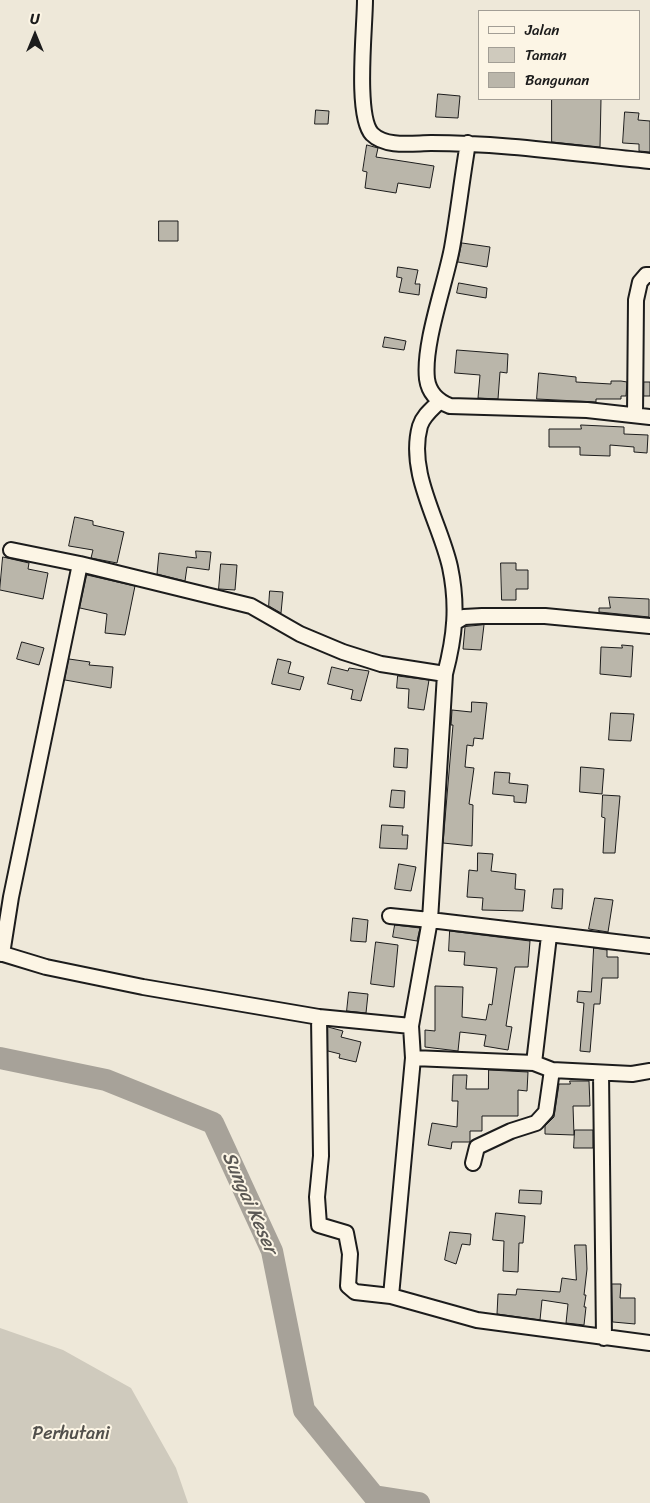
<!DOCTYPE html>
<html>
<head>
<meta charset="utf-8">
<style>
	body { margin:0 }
	#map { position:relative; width:650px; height:1503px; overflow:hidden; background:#eee8d9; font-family:Sriracha,sans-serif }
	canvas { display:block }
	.legend { position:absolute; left:478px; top:10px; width:162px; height:90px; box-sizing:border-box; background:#fcf5e5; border:1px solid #a29e95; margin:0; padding:6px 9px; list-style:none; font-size:15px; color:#1c1c1c }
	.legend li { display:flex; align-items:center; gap:10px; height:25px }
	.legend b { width:25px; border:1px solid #a29e95 }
	.north { position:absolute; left:10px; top:10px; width:50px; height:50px; -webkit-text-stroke:4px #fcf5e5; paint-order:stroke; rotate:0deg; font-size:14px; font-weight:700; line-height:20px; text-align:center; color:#1c1c1c }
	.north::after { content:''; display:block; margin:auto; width:18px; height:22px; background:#1c1c1c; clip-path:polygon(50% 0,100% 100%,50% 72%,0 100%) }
</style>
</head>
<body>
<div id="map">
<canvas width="650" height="1503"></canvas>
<ul class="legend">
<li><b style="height:6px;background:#fcf5e5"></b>Jalan</li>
<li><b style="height:14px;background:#cfcabd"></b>Taman</li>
<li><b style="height:14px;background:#bab6aa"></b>Bangunan</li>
</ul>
<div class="north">U</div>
</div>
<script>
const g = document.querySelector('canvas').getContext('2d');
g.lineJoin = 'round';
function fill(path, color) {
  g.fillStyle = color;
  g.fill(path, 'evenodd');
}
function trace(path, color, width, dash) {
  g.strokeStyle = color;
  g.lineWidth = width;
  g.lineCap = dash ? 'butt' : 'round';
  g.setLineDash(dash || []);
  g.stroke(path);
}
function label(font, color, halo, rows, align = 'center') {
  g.font = font + ' Sriracha,sans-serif';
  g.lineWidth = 4;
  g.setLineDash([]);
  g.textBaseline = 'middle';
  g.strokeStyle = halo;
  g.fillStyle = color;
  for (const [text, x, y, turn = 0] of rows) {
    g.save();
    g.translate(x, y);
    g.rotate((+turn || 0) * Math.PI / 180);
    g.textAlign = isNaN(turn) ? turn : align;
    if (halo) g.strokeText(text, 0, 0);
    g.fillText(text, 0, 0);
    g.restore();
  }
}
fill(new Path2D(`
	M0,1328L63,1350L131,1388L176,1468L188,1503H0Z`), '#cfcabd');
trace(new Path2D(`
	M0,1058L106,1080L213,1123L272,1251L304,1410L374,1496L419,1503`), '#a7a299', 22);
const building = new Path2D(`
	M438,94L460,96L458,118L436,117Z
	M552,99H601L600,147L552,142Z
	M316,110L329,111L328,124H315Z
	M625,112L639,113L638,120L650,121V152L639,151V144L623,143Z
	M367,145L378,148L376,157L434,166L430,188L398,183L396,193L365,188L367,172L363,171Z
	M159,221H178V241H159Z
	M462,243L490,247L487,267L458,262Z
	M398,267L418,270L415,284H420L419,295L399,292L402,278L397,277Z
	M459,283L487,288L486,298L457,293Z
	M385,337L406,341L404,350L383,347Z
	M457,350L508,354L507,373L500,372L498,399L478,398L480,375L455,373Z
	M539,373L576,377V382L611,384V381H621L627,382L626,396H621V399H596V402L537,399Z
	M644,382H650V396H644Z
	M581,425L624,427V434L648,435L647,453L634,452V447L610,445V456L580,455V447H549V429H581Z
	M75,517L93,521V525L124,532L117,563L91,558L93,550L69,546Z
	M196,551L211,552L209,570L187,567L185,581L157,574L159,553L196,558Z
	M3,557L29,563L28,569L48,573L43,599L0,590Z
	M501,563H516V570H528V589H516V600H502Z
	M221,564L237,565L235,590L219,589Z
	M87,575L135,586L125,635L105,633L107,614L80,608Z
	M270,591L283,592L281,613L269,606Z
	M609,597L649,599V617L599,612V608H610Z
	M484,625L481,650L463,649L465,627Z
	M22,642L44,648L39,665L17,659Z
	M622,645L633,646L631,677L600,674L601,647L622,648Z
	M69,659L90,662L89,665L113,667L111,688L65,680Z
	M278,659L291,662L288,673L304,677L300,690L272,684Z
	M332,667L348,671L349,668L369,671L361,701L351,699L353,690L328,684Z
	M398,676L429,680L424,710L408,708L409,689L397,688Z
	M472,702L487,703L483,739L474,738L473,746L467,745L465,767L474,768L469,804L473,805L472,846L443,843L453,725H451L452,710L471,712Z
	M611,713L634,714L631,741L609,740Z
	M395,748L408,749L407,768L394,767Z
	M581,767L604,769L602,794L580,792Z
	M495,772L510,773L509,783L528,785L526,803L514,802V796L493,794Z
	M392,790L405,791L404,808L390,807Z
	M603,795L620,796L615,853H603L605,818L602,817Z
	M382,825L403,826L402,835H408L407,849L380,848Z
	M478,853L493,854L491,871L516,874L515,889L525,890L523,911L482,910L483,898L467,897L469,870L477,871Z
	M399,864L416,867L411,891L395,889Z
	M554,889H563L562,909L552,908Z
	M595,898L613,900L608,932L589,929Z
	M353,918L368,920L366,942L351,941Z
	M395,925L420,928L417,941L393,937Z
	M450,931L530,941L528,967H515L506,1026L512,1027L508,1050L484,1046L486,1035L460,1032L458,1051L425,1047V1030L435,1031V986L463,987L462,1017L486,1020L489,1004L492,1005L497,968L464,965L465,952L449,951Z
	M376,942L398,945L394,987L371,984Z
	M594,948L607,950V957H618V978H602L600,1004H594L590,1052L580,1051L584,1003L577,1002L578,991L591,992Z
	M349,992L368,994L366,1013L347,1011Z
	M328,1027L343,1031L341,1037L361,1042L356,1062L339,1058L340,1054L328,1051Z
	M489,1070L528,1072L527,1091L518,1090V1116H482V1131H470V1142H452L451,1149L428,1145L432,1123L457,1127L458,1101H452L453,1075H467L466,1089H488Z
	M570,1081H589L590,1106H573L574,1135L545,1134V1126L554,1117L559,1084H570Z
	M575,1130H593V1148H574Z
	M520,1190L542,1191L541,1204L519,1203Z
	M496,1213L525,1216L523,1243H519L518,1272L503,1271L504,1241L493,1240Z
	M450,1232L471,1234L470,1245L462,1244L456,1264L445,1260Z
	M575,1245H586L587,1269L584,1295H586L584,1307H586L584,1325L566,1323L568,1304L542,1300L540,1320L497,1314L498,1294L516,1295L517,1289L560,1292L562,1278L576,1280Z
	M612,1284H621L620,1298H635V1324L613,1322Z`);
fill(building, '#bab6aa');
trace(building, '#1c1c1c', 1);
const street = new Path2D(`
	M365,0C365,27 355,116 372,134C386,148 414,143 431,143C504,143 577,154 650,161
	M468,143C462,178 458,214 452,248C445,285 423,344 427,379C429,393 437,401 450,406L587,410L650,417
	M439,402C432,409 423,416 420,426C407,473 440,522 450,567C458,605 455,636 445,674L430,920L650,946
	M635,415L636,300L640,282L646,275H650
	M11,550L80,564
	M454,623L464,617L482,616H545L650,626
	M390,916L430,920L411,1026L413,1058L391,1296L477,1320L650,1343
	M0,953L46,967L143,987L319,1017L411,1026
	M2,954L11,897L80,564L251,606L300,634L343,652L381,664L445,674
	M319,1017L321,1156L317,1197L319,1225L346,1233L350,1254L348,1286L355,1292L391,1296
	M413,1058L534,1063L552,1070L632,1074L650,1071
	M534,1063L549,936
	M601,1073L604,1338
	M473,1163L477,1147L511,1131L536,1123L546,1112L552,1070`);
trace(street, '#1c1c1c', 18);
trace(street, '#fcf5e5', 14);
label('18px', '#52504c', '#fcf5e5', [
	["Perhutani",71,1434]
]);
label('italic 19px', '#5b5854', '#fcf5e5', [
	["Sungai Keser",249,1203,66]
]);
</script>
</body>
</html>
